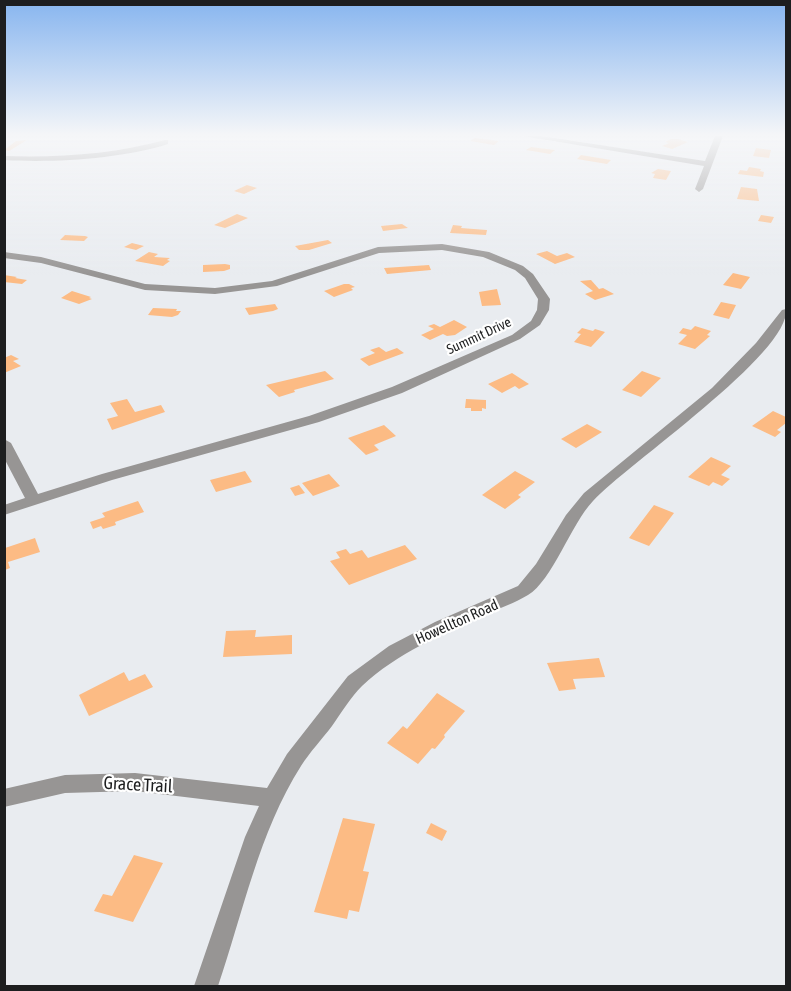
<!DOCTYPE html>
<html>
<head>
<meta charset="utf-8">
<style>
	body { margin:0 }
	#map { position:relative; width:791px; height:991px; overflow:hidden; background:#e9ecf0; font-family:"Asap Condensed",sans-serif }
	canvas { display:block }
	.frame { position:absolute; inset:0; border:6px solid #1d1e1f; pointer-events:none }
</style>
</head>
<body>
<div id="map">
<canvas width="791" height="991"></canvas>
<div class="frame"></div>
</div>
<script>
const g = document.querySelector('canvas').getContext('2d');
g.lineJoin = 'round';
function fill(path, color) {
  g.fillStyle = color;
  g.fill(path, 'evenodd');
}
function label(font, color, halo, rows, align = 'center') {
  g.font = font + ' "Asap Condensed",sans-serif';
  g.lineWidth = 4.5;
  g.setLineDash([]);
  g.textBaseline = 'middle';
  g.strokeStyle = halo;
  g.fillStyle = color;
  for (const [text, x, y, turn = 0] of rows) {
    g.save();
    g.translate(x, y);
    g.rotate((+turn || 0) * Math.PI / 180);
    g.textAlign = isNaN(turn) ? turn : align;
    if (halo) g.strokeText(text, 0, 0);
    g.fillText(text, 0, 0);
    g.restore();
  }
}
fill(new Path2D(`
	M475,138L499,141L494,145L470,141Z
	M671,139H678L688,142L672,149L662,146L669,143L665,142Z
	M27,140L9,151L4,150L16,141Z
	M531,147L555,150L550,154L526,150Z
	M756,148L771,150L769,158L753,156Z
	M581,155L611,160L607,164L577,159Z
	M749,167L761,169L760,171L764,172L763,177L738,174L740,170L747,171Z
	M658,169L671,171L666,180L653,178L655,174L651,173Z
	M247,185L257,188L244,194L234,191Z
	M741,187L757,189L759,201L737,199Z
	M237,214L248,218L225,228L214,225Z
	M761,215L774,217L771,223L758,221Z
	M402,224L408,228L383,231L381,226Z
	M453,225L462,226L461,228L487,230L486,235L450,233Z
	M65,235L85,236L88,237L84,241L60,240Z
	M328,240L332,243L309,250H299L295,246Z
	M132,243L144,246L136,250L124,247Z
	M547,251L557,256L567,253L575,257L555,264L536,254Z
	M149,252L158,254L154,257L170,258L167,260L170,261L163,266L135,261Z
	M203,265L225,264L230,265V269L224,271L203,272Z
	M429,265L431,270L387,274L384,268Z
	M733,273L750,277L741,289L723,285Z
	M4,275L17,277L15,278L27,280L22,284L4,282Z
	M591,280L599,289L603,288L614,294L595,300L585,294L593,291L580,281Z
	M344,284H349L355,287L351,288L353,290L334,297L324,291Z
	M497,289L501,305L482,306L479,292Z
	M72,291L91,297L89,298L92,299L79,304L61,298Z
	M721,302L736,305L729,319L713,315Z
	M275,304L278,309L273,311L249,315L245,308Z
	M153,308L177,309L176,311H181L178,315L172,317L148,315Z
	M454,320L467,327L455,335L447,336L443,334L430,340L421,335L434,329L428,326L434,324L440,327Z
	M695,326L711,331L707,335L710,336L695,349L678,344L687,335L679,333L683,328L691,330Z
	M582,328L593,331L595,329L605,332L591,347L574,342L581,334L577,333Z
	M379,347L386,352L397,348L404,353L369,366L360,359L375,353L370,350Z
	M11,355L19,359L13,361L21,366L4,373V358Z
	M325,371L334,379L294,390L295,392L279,397L266,385Z
	M642,371L661,378L641,397L622,390Z
	M512,373L529,384L519,389L515,386L502,393L488,384Z
	M127,399L135,412L161,405L165,412L112,430L107,419L118,416L110,403Z
	M466,399L486,400V409L482,408V411H471V408H465Z
	M773,411L786,417V423L777,430L781,432L775,437L752,426Z
	M587,424L602,432L576,448L561,439Z
	M384,425L396,436L374,445L379,450L366,455L348,438Z
	M711,457L731,466L721,475L730,479L722,486L713,482L709,486L688,477Z
	M245,471L252,482L216,492L210,480Z
	M515,471L535,482L518,495L521,497L505,509L482,495Z
	M329,474L340,486L313,496L302,483Z
	M299,485L305,493L295,496L290,488Z
	M138,501L144,512L115,522L116,525L103,529L101,526L93,529L90,522L105,517L102,513Z
	M654,505L674,513L649,546L629,538Z
	M35,538L40,552L8,562L10,568L5,570V548Z
	M405,545L417,559L349,585L330,561L340,558L336,552L346,549L350,554L362,550L368,558Z
	M256,630L255,637L292,635V654L223,657L226,631Z
	M599,658L605,677L573,679L576,689L559,691L547,663Z
	M124,672L129,681L145,674L153,687L89,716L79,695Z
	M437,693L465,711L444,735L445,737L435,749L432,748L418,764L387,743L403,726L407,729Z
	M343,818L375,824L363,871L369,872L359,912L349,910L347,919L314,912Z
	M431,823L447,831L442,841L426,833Z
	M134,855L163,863L133,922L94,911L103,894L112,896Z`), '#fcbb84');
fill(new Path2D(`
	M523,136H541L705,161L715,136H723L703,189L699,192L695,189L704,166Z
	M165,140H168V144C121,159 53,163 4,160V156C58,158 114,154 165,140Z
	M442,244L489,252L523,266L533,274L550,299L549,310L540,325L520,339L402,393L319,422L112,480L4,515V505L25,498L4,458V439L11,443L38,494L102,474L309,416L392,387L512,335L531,321L537,310L538,299L525,278L515,270L483,257L442,250L379,253L277,286L215,294L145,290L41,263L4,258V252L41,257L145,284L215,288L272,281L378,247Z
	M786,309C791,353 626,465 593,501C571,524 552,581 528,595C515,603 500,608 486,614C443,634 397,653 362,686C351,697 341,713 332,726C322,739 310,752 301,766C259,832 243,913 218,986H194L245,837L259,806L135,791L65,793L4,807V789L65,775L135,773L267,788L287,754L348,676L389,646L435,622L518,586L536,564L566,515L584,493L712,388L756,343L782,310Z`), '#979594');
const sky = g.createLinearGradient(0, 0, 0, 275);
sky.addColorStop(0, '#87b5ef');
sky.addColorStop(0.49, '#f5f6f8');
sky.addColorStop(1, '#f5f6f800');
g.fillStyle = sky;
g.fillRect(0, 0, 791, 275);
label('14px', '#1d1e1f', '#fff', [
	["Summit Drive",479,336,-25]
]);
label('15px', '#1d1e1f', '#fff', [
	["Howellton Road",457,622,-24]
]);
label('18px', '#1d1e1f', '#fff', [
	["Grace Trail",138,785,3]
]);
</script>
</body>
</html>
